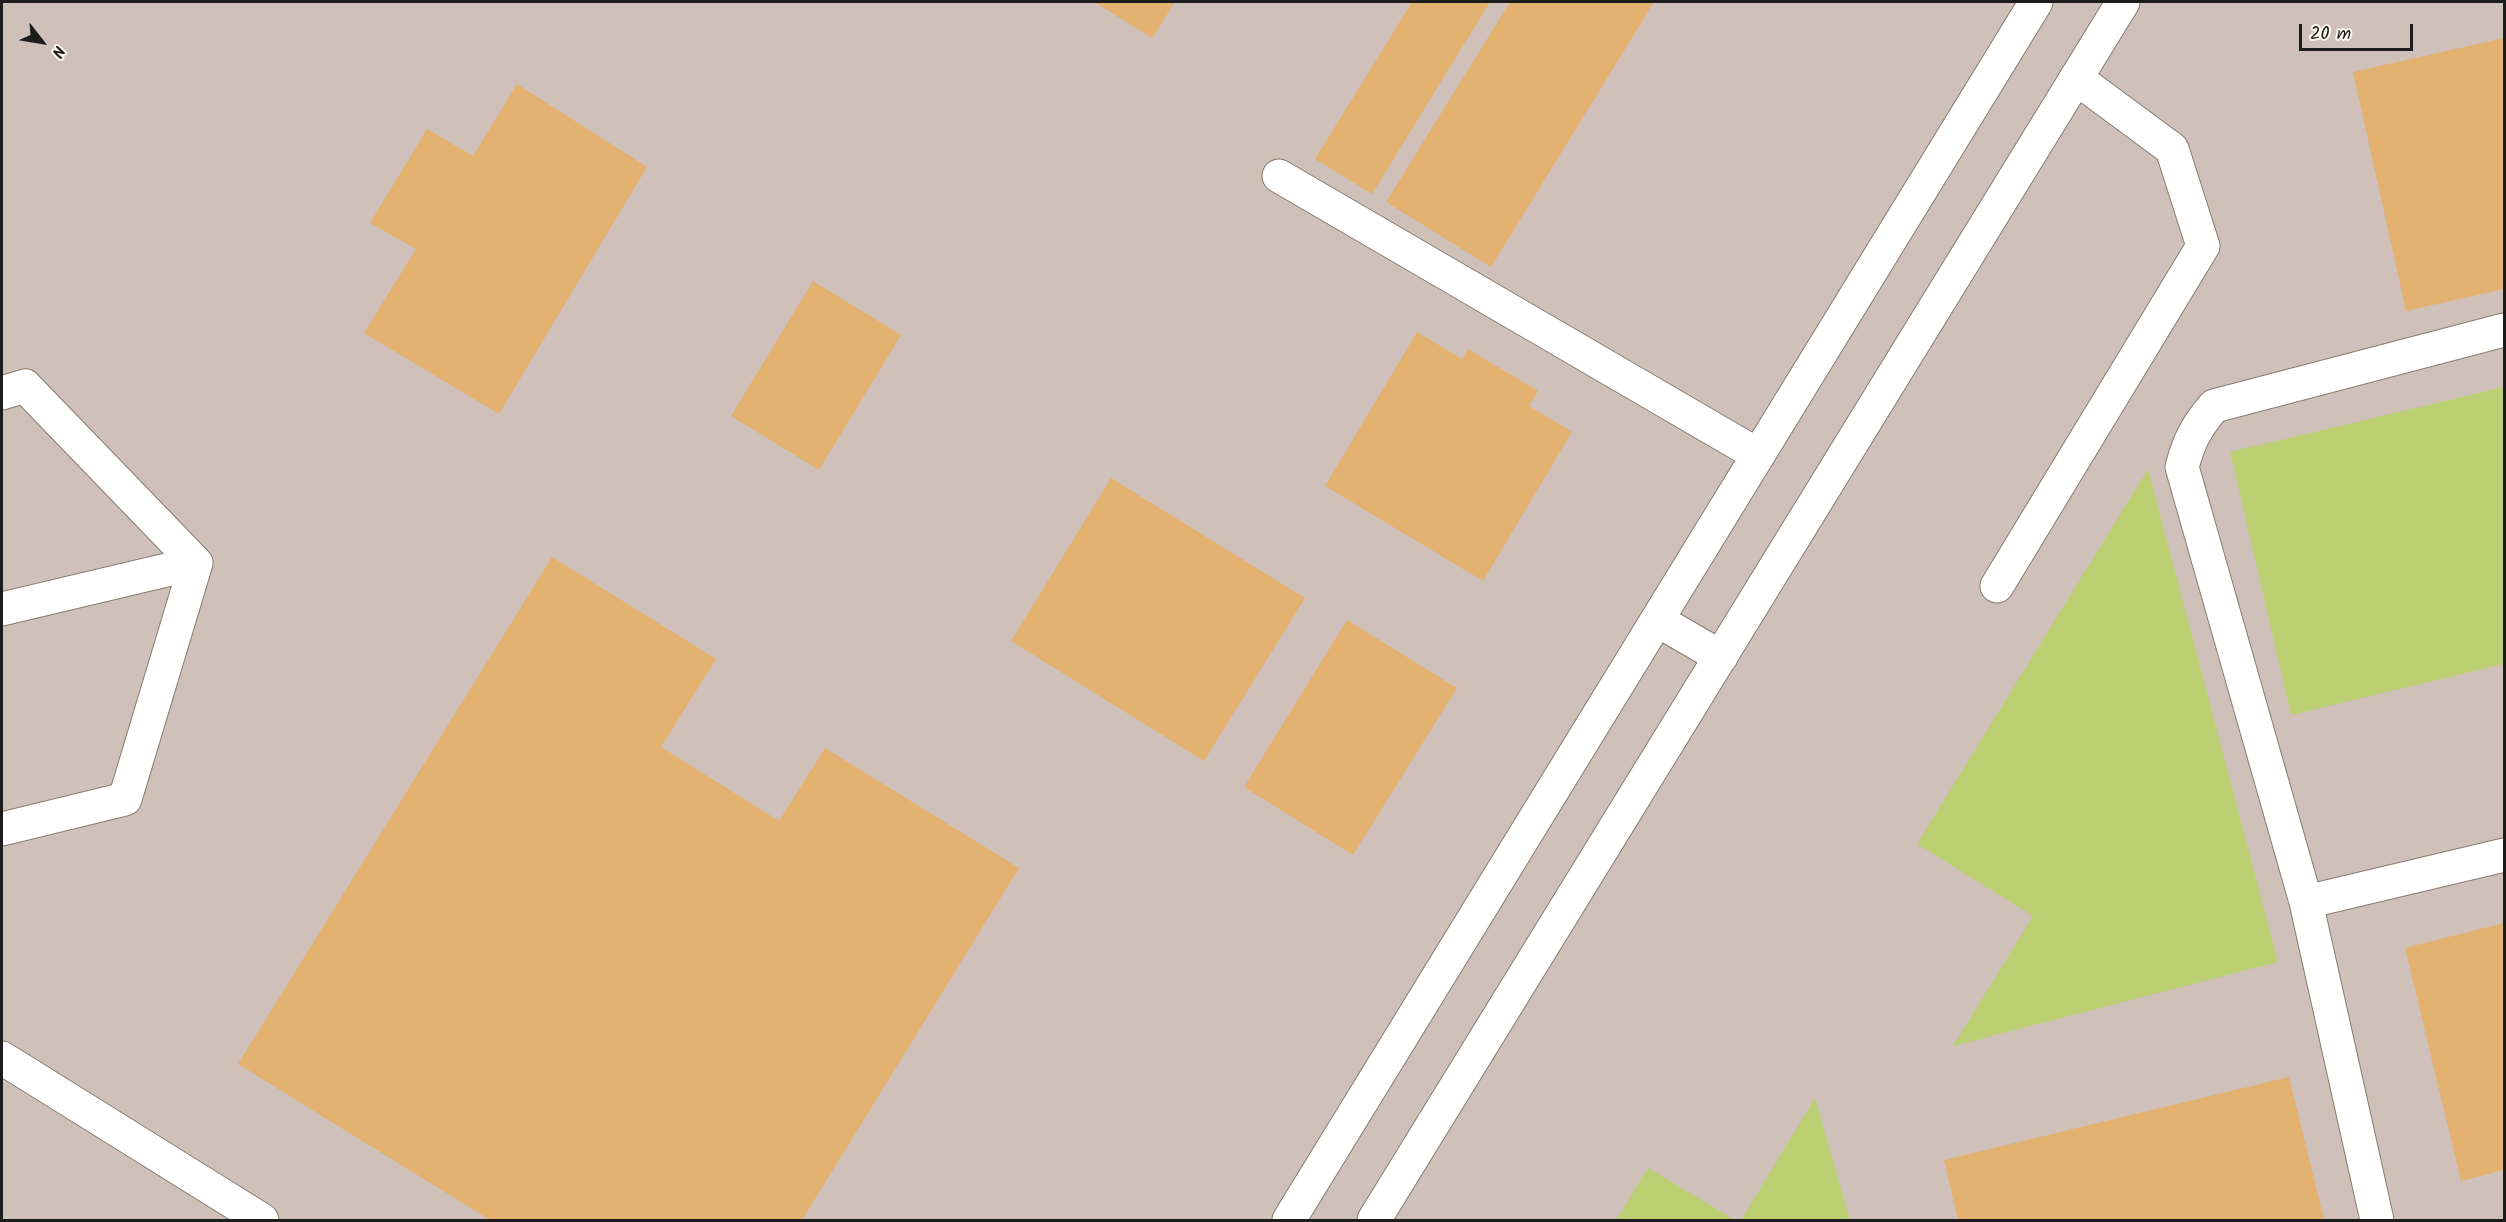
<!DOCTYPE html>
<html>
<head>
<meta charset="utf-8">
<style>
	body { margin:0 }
	#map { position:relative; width:2506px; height:1222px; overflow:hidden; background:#f2dcbd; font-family:Kalam,sans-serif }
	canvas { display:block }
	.frame { position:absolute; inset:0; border:3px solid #1c1c1c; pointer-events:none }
	.north { position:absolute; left:12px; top:12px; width:60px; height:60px; -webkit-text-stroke:4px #fbf7ec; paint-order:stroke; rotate:121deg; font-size:16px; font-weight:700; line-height:24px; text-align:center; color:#1c1c1c }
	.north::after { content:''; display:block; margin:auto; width:21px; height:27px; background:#1c1c1c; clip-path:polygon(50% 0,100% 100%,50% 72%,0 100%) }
	.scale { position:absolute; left:2299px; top:24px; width:114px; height:27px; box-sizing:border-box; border:3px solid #1c1c1c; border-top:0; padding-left:8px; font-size:18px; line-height:21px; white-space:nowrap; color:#1c1c1c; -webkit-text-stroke:4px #fbf7ec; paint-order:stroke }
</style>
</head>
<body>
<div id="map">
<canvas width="2506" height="1222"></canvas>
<div class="frame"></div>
<div class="north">N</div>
<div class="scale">20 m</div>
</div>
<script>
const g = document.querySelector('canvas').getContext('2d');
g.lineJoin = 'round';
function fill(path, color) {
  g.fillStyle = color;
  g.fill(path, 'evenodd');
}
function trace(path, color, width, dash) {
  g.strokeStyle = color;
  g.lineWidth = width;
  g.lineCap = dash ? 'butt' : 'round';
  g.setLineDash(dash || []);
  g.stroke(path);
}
fill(new Path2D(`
	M2,2H2504V1220H2Z`), '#cfc0ba');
fill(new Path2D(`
	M2504,387V664L2291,715L2230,452Z
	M2148,469L2278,962L1953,1046L2033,916L1917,844Z
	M1815,1098L1850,1220H1741Z
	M1648,1168L1735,1220H1616Z`), '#bcd073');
fill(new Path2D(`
	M1094,2H1175L1152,38Z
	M1412,2H1490L1372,194L1315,159Z
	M1510,2H1654L1491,267L1386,202Z
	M2504,38V289L2406,311L2353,72Z
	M517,84L647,167L499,414L364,333L416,249L370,223L427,129L473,156Z
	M813,281L901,335L819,470L731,416Z
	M1417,332L1462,359L1468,349L1538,391L1529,406L1572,432L1483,581L1325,486Z
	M1111,478L1305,598L1204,761L1011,641Z
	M552,557L716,659L661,747L779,821L825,748L1019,868L802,1220H490L238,1064Z
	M1347,620L1457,688L1353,855L1244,787Z
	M2504,923V1170L2461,1181L2405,948Z
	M2289,1077L2324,1220H1958L1944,1160Z`), '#e3b271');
const minor = new Path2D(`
	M1279,176L1758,455
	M2,393L25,386L196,563L125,799L2,829
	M1997,586L2203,246L2172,149L2076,78
	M2,609L196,563
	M1657,620L1721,657
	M2306,902L2504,855
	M2,1058L262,1220
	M2377,1220L2306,902L2182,467C2189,441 2196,427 2214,406L2504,330`);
const major = new Path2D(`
	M1289,1220L2036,2
	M1374,1220L2123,2`);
trace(minor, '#877c6c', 35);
trace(major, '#877c6c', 35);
trace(minor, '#fff', 33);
trace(major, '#fff', 33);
</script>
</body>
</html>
